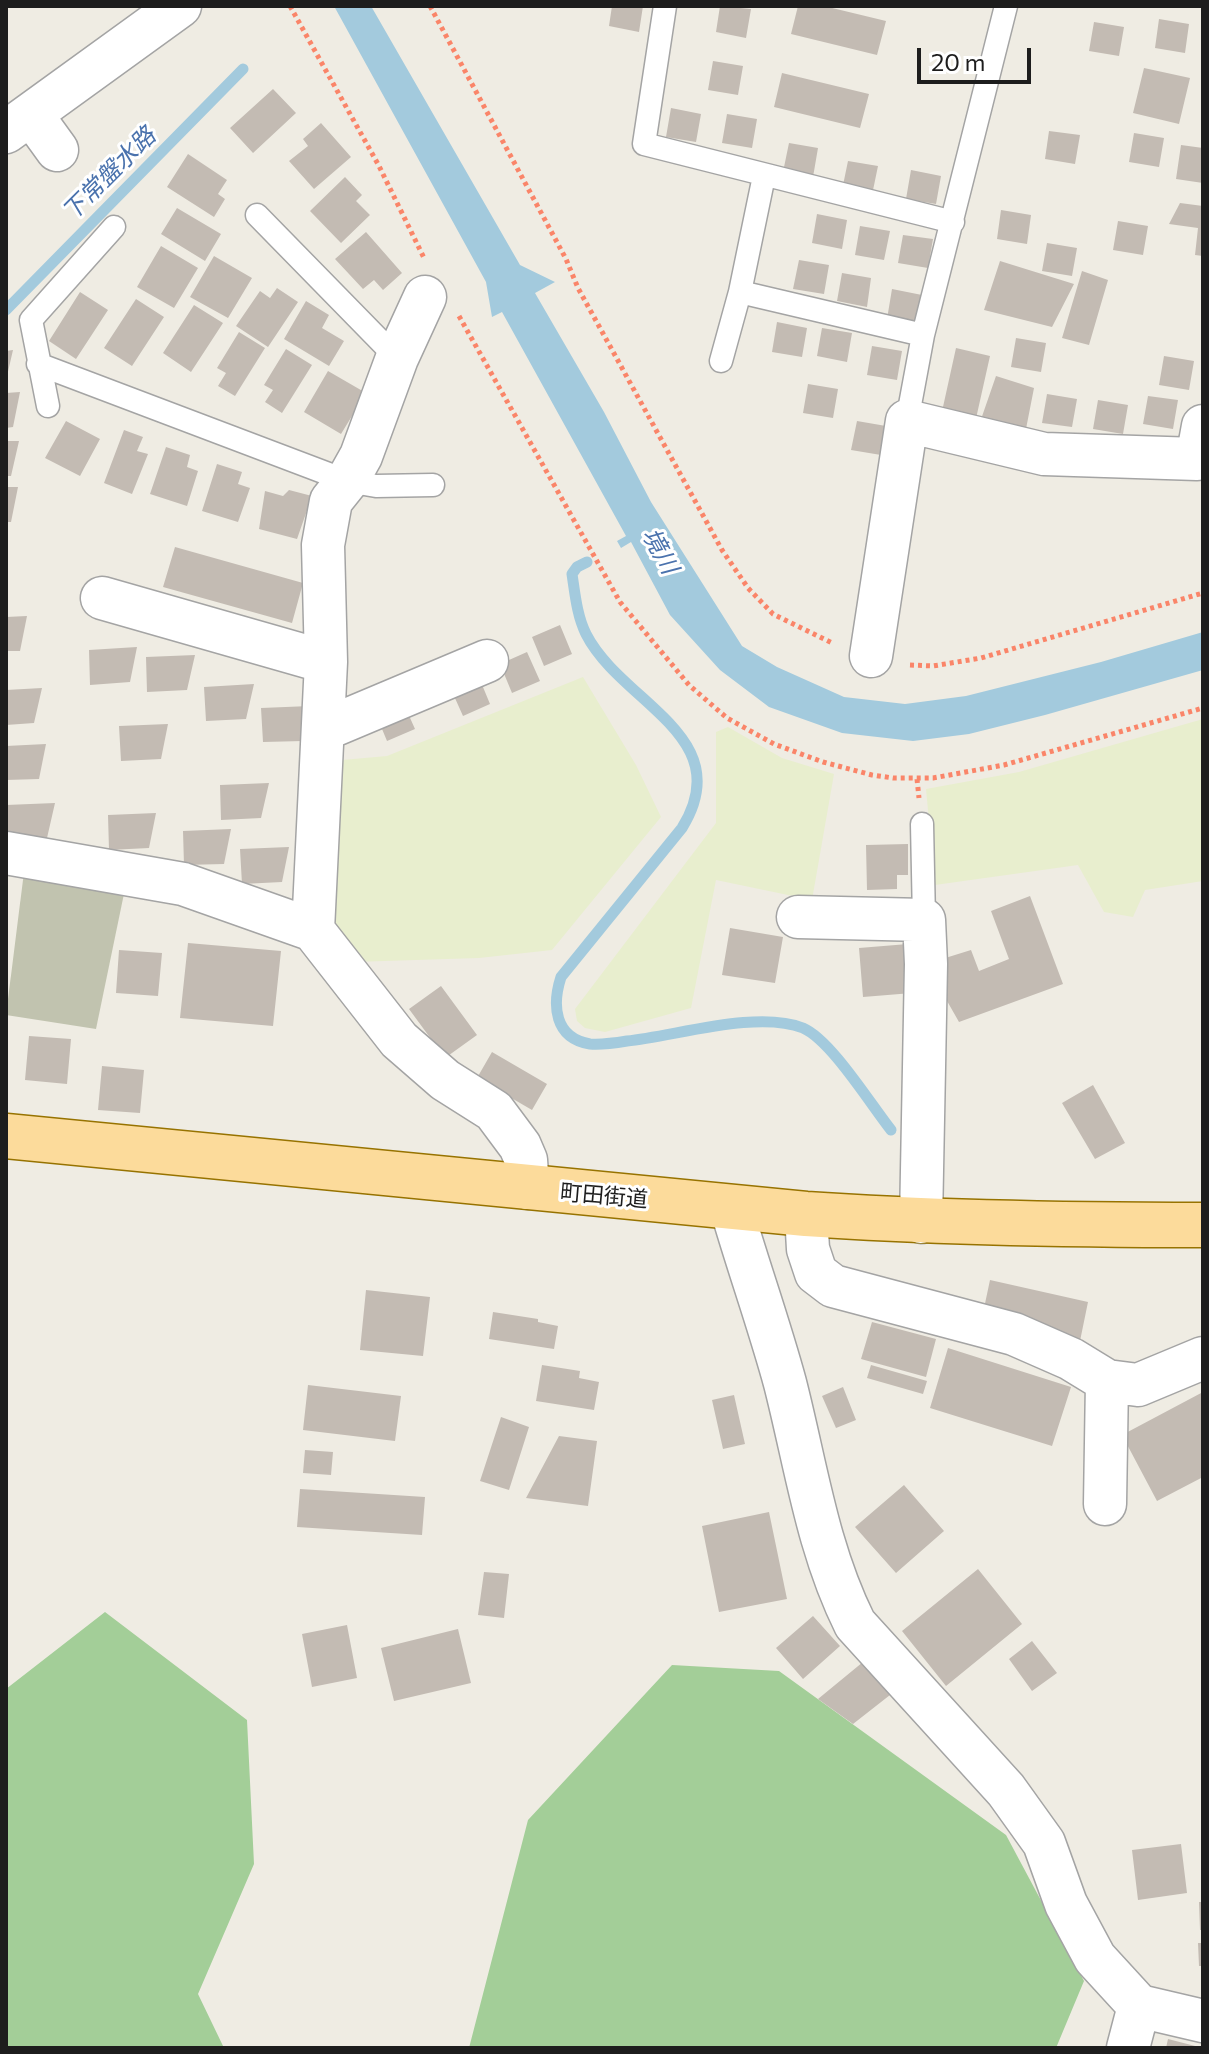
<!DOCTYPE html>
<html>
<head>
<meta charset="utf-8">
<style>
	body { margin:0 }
	#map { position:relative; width:1209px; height:2054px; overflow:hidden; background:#efece3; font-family:Commissioner,sans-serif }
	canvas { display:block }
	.frame { position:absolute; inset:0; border:8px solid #1d1d1d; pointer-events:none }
	.scale { position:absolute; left:917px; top:48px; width:114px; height:36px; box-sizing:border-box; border:4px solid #1d1d1d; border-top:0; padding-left:10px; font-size:24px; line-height:28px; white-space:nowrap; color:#1d1d1d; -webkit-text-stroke:6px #fff; paint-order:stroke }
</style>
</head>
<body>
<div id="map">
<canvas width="1209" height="2054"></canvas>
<div class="frame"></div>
<div class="scale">20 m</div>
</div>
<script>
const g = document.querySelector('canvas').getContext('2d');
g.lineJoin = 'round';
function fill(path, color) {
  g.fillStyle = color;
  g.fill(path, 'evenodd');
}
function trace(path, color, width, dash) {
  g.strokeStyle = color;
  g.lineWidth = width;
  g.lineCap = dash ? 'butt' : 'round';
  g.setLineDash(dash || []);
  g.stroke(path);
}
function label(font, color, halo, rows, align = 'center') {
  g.font = font + ' Commissioner,"Noto Sans JP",sans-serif';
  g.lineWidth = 6;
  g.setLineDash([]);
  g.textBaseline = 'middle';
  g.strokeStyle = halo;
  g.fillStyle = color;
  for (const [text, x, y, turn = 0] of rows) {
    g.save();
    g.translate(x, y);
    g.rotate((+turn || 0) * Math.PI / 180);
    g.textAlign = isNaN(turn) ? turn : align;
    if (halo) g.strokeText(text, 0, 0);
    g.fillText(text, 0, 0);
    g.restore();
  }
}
fill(new Path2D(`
	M25,864L126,884L96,1029L6,1015Z`), '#c1c3af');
fill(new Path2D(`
	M583,677L636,765L661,817L552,950L479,958L353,962L324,931L331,761L387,756Z
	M1203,719V881L1145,890L1133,917L1104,912L1078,865L935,885L926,789L1019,772Z
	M728,727L782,758L834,774L812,900L716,880L691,1008L605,1032L585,1028L577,1021L575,1009L716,823V732Z`), '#e8eece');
fill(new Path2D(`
	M105,1612L247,1720L254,1864L198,1994L224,2048H6V1689Z
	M672,1665L779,1671L1006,1835L1084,1981L1056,2048H469L528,1820Z`), '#a3ce98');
fill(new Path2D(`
	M334,6H371L520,265L555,282L535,293L604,412L651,502L742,646L777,667L844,697L905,704L966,696L1101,662L1203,632V670L1045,715L969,734L913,741L842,733L769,707L720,670L670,615L631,542L621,548L617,541L626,536L502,312L492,317L486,282Z`), '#a3cadd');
trace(new Path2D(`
	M6,310L243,69
	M587,562L577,567L572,574C575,594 577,616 586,634C621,703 739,736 682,828L561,977C552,1005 554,1038 590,1044C602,1045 615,1043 627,1041C676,1036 757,1010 803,1028C831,1040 871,1105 891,1130`), '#a3cadd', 11);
fill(new Path2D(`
	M612,6H643L639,32L609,26Z
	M720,6L751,9L746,38L716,32Z
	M798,6H824L886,21L877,55L791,34Z
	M1159,19L1189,24L1185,53L1155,48Z
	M1094,22L1124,27L1119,56L1089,51Z
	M713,61L743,66L738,95L708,90Z
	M1144,68L1190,78L1179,124L1133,113Z
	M782,73L869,94L860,128L774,107Z
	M273,89L296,113L253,153L230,128Z
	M671,108L701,114L696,142L666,137Z
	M727,114L757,119L752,148L722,143Z
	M321,123L351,157L314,189L289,161L308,146L303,139Z
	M1049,131L1080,135L1075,164L1045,159Z
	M1134,133L1164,138L1159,167L1129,162Z
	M789,143L818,148L813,177L783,172Z
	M1181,145L1203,148V183L1176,179Z
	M188,154L227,180L218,194L225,199L214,217L167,187Z
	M848,161L878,166L872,195L842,190Z
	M911,170L941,176L936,204L906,199Z
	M345,177L362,195L356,201L370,215L341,243L310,211Z
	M1180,203L1203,206V256L1195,255L1198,228L1169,224Z
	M177,208L221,234L205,261L161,234Z
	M1001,210L1031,215L1027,244L997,239Z
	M817,214L847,220L842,249L812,243Z
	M1118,221L1148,226L1143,255L1113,250Z
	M860,226L890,231L884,260L855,255Z
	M366,232L402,273L383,290L374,280L363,289L335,259Z
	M903,235L933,239L928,268L898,263Z
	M1047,243L1077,248L1072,276L1042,271Z
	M161,246L198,268L174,308L137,287Z
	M214,256L252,278L228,318L190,297Z
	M799,260L829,265L824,294L793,289Z
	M1000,261L1074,284L1052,327L984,310Z
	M1082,271L1108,280L1089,345L1062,338Z
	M842,273L871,278L867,307L837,301Z
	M277,288L298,302L268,347L236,326L260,291L270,298Z
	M892,289L922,295L917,324L887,319Z
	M80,292L108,310L76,359L49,341Z
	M136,299L164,317L132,366L104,348Z
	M306,301L329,315L322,328L344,341L329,366L284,339Z
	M194,305L223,323L191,372L163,353Z
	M777,322L807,328L802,357L772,352Z
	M822,328L852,333L847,362L817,356Z
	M239,332L265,348L235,396L218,386L226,373L217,368Z
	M1016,338L1046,343L1041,372L1011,367Z
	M872,346L902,351L897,380L867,375Z
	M956,348L990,356L975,423L941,416Z
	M286,349L312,365L282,413L265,402L273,390L264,385Z
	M13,350L7,376H6V351Z
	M1164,356L1194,361L1189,390L1159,385Z
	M328,371L366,393L341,434L304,412Z
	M996,376L1034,388L1025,434L978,428Z
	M808,384L838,389L833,418L803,413Z
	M20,392L13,427L6,428V393Z
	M1047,394L1077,399L1072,427L1042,423Z
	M1148,396L1178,400L1173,429L1143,424Z
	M1098,400L1128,405L1123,434L1093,429Z
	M66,421L100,439L80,476L45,458Z
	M857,421L886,426L881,455L851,450Z
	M124,430L143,437L137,451L148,454L132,494L104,483Z
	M6,441H19L11,476H6Z
	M166,447L190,455L187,467L198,471L187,506L150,494Z
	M217,464L242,472L238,484L250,488L238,522L202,511Z
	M6,487H18L11,522H6Z
	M289,490L312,496L297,539L259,529L265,491L283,496Z
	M175,547L303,583L292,623L163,587Z
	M27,616L20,651H6V617Z
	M560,625L572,654L544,666L532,637Z
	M137,647L130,682L90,685L89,650Z
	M527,652L540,681L512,693L500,664Z
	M195,655L187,690L147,692L146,657Z
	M478,675L490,704L463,716L450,687Z
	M254,684L246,719L206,721L204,687Z
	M42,688L34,723L6,725V690Z
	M402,700L415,729L387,741L375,712Z
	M310,706L303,741L263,742L261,708Z
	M168,724L161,759L121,761L119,726Z
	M46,744L39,779L6,780V746Z
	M269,783L261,818L221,820L220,785Z
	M55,803L47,838L7,840L6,805Z
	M156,813L149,848L109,850L108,815Z
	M231,829L224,864L184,865L183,831Z
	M908,844V875H897V889L867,890L866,845Z
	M289,847L282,882L242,884L240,849Z
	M1030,896L1063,984L959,1022L926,964L971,950L979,971L1009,959L991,911Z
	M730,928L783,937L775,983L722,975Z
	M188,943L281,951L273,1026L180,1018Z
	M908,944L912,993L863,997L859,948Z
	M119,950L162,953L158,996L116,993Z
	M441,986L477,1035L445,1058L409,1009Z
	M29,1036L71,1039L67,1084L25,1080Z
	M492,1052L547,1084L532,1110L477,1078Z
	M102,1066L144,1070L140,1113L98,1110Z
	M1093,1085L1125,1143L1095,1159L1062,1103Z
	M990,1280L1088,1302L1080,1341L983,1313Z
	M366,1290L430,1297L423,1356L360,1350Z
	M493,1312L538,1319V1322L558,1326L554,1349L489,1339Z
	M872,1322L936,1339L926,1377L861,1359Z
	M948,1348L1071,1387L1052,1446L930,1408Z
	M542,1365L580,1371L579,1378L599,1382L594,1410L536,1401Z
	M871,1365L927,1381L923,1394L867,1378Z
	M308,1385L401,1396L395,1441L303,1430Z
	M843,1387L856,1420L836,1428L822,1396Z
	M1203,1392V1477L1157,1501L1122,1435Z
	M734,1395L745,1444L723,1449L712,1400Z
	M501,1417L529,1427L509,1490L480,1481Z
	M559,1436L597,1441L588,1506L526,1498Z
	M305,1450L333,1452L331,1475L303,1473Z
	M904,1485L944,1531L896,1573L855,1527Z
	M300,1489L425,1497L422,1535L297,1527Z
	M769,1512L787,1599L719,1612L702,1526Z
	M978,1569L1022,1624L946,1686L902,1631Z
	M484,1572L509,1574L504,1618L478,1615Z
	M813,1616L840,1646L803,1679L776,1648Z
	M347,1625L357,1678L312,1687L302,1634Z
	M458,1629L471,1683L394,1701L381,1648Z
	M1032,1641L1057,1673L1032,1691L1009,1659Z
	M863,1662L890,1695L853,1724L818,1699Z
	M1181,1844L1187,1893L1138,1900L1132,1850Z
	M1199,1902H1203V1930H1200Z
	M1198,1943H1203V1966H1199Z
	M1168,2039L1199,2047V2048H1166Z`), '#c3bbb3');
const service = new Path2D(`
	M665,6L644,144L953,222
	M257,215L397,358
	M740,292L923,335
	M721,361L740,292L764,176
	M38,364L347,481L376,486L433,485
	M48,406L31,320L114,227
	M907,421L923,335L1006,6
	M922,824L924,920`);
const minor = new Path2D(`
	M31,114L57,150
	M6,132L180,6
	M102,598L326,662
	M871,656L907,421L1044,454L1197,459L1203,426
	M323,730L487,661
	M6,853L183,884L313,930L399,1040L445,1080L494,1111L520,1146L526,1160L528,1188
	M798,917L924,920L926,964L921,1222
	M313,930L326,662L323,545L331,501L347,481L361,456L397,358L425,297
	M731,1207C748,1266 769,1324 785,1383C806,1465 817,1548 855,1624L1006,1790L1044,1843L1066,1904L1095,1958L1139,2006L1203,2021
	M806,1214L808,1249L816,1273L833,1286L1014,1334L1071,1359L1107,1381L1138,1385L1203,1358
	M1105,1504L1107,1381
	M1128,2048L1139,2006`);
const primary = new Path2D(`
	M6,1136L806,1214C938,1223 1070,1225 1203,1225`);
trace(service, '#a4a4a4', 25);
trace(minor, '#a4a4a4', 45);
trace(primary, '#977300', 47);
trace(new Path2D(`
	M290,6L379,166L425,260
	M430,6L566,259L578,288L722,550L748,588L773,614L832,643
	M459,316L620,602L689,685L727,718L774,744L823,762L872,775L893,778H933L1004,765L1203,708
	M910,665L933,666L981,658L1203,593
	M917,779L919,798`), '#fa8569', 5, [4, 4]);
trace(service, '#fff', 22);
trace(minor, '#fff', 42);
trace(primary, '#fcdb9b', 44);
label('22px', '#1d1d1d', '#fff', [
	["町田街道",604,1196,5]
]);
label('italic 24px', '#4a72ad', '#fff', [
	["下常盤水路",109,174,-45],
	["境川",660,551,61]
]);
</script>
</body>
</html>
